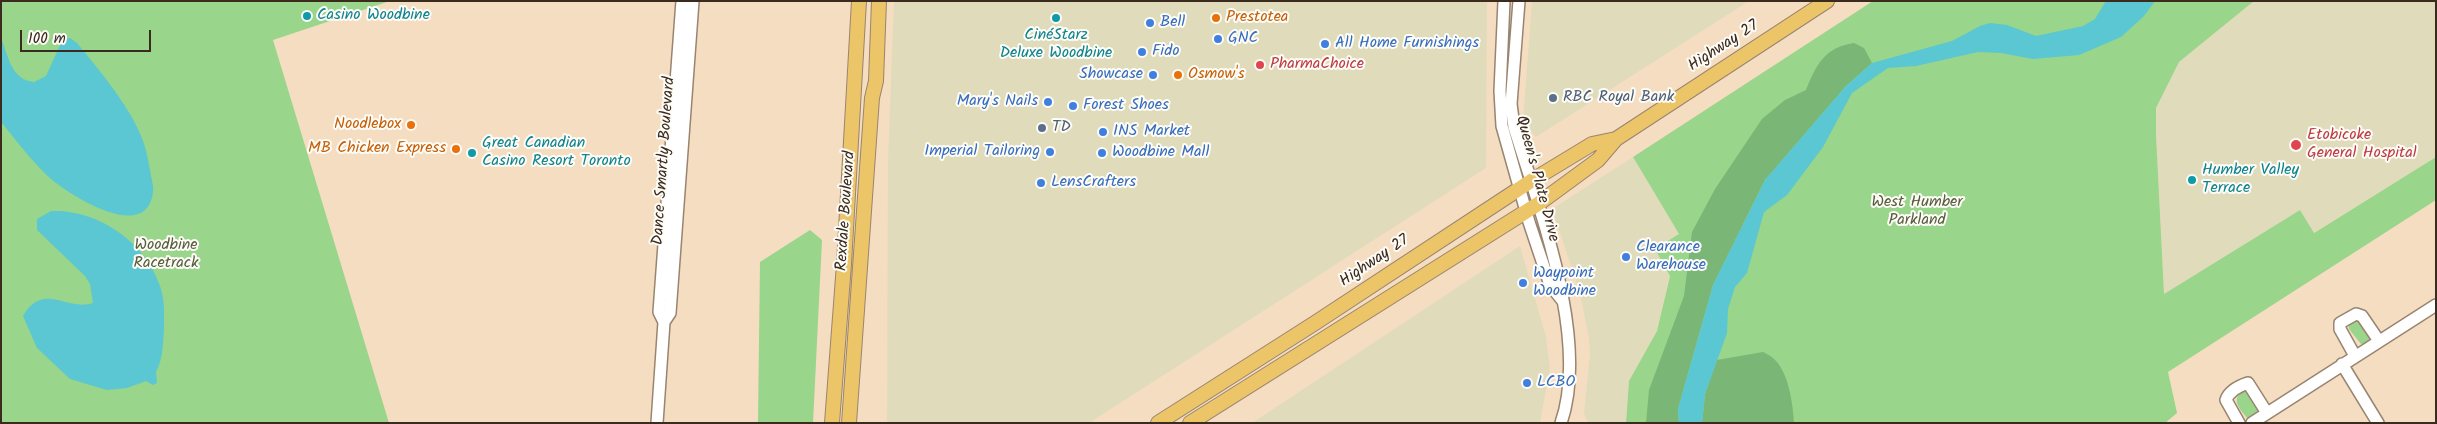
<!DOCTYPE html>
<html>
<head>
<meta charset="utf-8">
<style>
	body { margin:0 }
	#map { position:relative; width:2437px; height:424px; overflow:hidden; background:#f5ddc1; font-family:Kalam,sans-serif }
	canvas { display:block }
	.frame { position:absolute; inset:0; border:2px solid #3b2a1e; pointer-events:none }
	.scale { position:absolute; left:20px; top:30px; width:131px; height:22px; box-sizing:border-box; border:2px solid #3b2a1e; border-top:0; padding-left:6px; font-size:15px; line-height:18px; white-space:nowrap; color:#3b2a1e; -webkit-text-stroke:4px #fdfcf7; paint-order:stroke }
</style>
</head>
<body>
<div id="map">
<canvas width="2437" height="424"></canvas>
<div class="frame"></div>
<div class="scale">100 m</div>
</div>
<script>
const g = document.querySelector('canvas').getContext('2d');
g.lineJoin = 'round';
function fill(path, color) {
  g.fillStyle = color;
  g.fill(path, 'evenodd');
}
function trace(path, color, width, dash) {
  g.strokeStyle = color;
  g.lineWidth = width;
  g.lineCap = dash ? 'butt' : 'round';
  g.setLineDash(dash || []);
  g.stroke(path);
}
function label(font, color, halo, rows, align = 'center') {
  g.font = font + ' Kalam,sans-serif';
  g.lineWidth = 4;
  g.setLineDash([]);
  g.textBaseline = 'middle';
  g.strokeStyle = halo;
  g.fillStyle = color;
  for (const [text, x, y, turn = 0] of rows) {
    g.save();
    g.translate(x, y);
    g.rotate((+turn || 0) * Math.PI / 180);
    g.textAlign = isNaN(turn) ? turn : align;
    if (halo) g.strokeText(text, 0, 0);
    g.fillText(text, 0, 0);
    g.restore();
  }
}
fill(new Path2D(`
	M894,1H1487L1486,168L1089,423H887L888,160Z
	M1532,1H1749L1536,137L1523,120Z
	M2254,1H2436V157L2313,233L2300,210L2164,294L2156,134V108L2179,62Z
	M1633,157L1679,234L1657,331L1629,381L1626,423H1588L1584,413L1590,354L1589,339L1580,293L1552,209Z
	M1520,246L1546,337L1550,368L1540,423H1252Z`), '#e0dcbb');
fill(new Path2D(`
	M1,1H390L273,40L389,423H1Z
	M1873,1H2254L2179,62L2156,108V134L2164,294L2300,210L2314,233L2436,157V200L2168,372L2177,413L2165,423H1626L1629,381L1657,331L1670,276L1655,249L1679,234L1633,157Z
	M810,230L822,240L813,423H758L760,262Z
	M2357,315L2373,330L2372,342L2367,345L2361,344L2349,329L2348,323Z
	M2245,391L2253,394L2261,410L2253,419L2247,418C2240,409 2229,398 2245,391Z`), '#99d58a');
fill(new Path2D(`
	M1854,43L1864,48L1872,63L1846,86L1765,180L1713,285L1678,409L1679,423H1646L1649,390L1684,296L1692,232L1715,189L1762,119L1785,100L1806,90C1816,65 1825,47 1854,43Z
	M1763,352C1767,354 1773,357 1776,361C1789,375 1793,405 1794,423H1702L1705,394L1717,360Z`), '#7ab676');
fill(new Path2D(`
	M2106,1H2155L2144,16L2121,37L2079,55L2033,59L2001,53L1978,52L1916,66L1888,68L1852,93L1823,147L1787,195L1764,212L1747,273L1735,287L1728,309L1727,333L1705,394L1702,423H1679L1678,409L1713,285L1765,180L1846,86L1872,63L1952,41L1980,26L1990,23L2007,25L2036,36L2083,26L2095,19Z
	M1,38C8,55 11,80 34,82L46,76L61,43L65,39L70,38L77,43C99,70 134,111 144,144C147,152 148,161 150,170C151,177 154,186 153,192C147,244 71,196 51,179C33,163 17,141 1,122Z
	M51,211C98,209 145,242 160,286C165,300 164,314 164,328C163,343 163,359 156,372L157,383L153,385L146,381L127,388L107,390L70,379L37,348L23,316C44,281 66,312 93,303L90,284L85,276L37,230V219Z`), '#5ac7d2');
const minor = new Path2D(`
	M1504,1L1500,91L1502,126L1529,222L1550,285L1562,300
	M1519,1L1511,104L1514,127C1539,209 1590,339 1561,423
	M664,322L659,312L682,1
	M2355,356L2340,329V323L2356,314L2362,316L2379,341
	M2342,364L2378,423
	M657,423L664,322L670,313L693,1
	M2239,423L2226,400C2229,391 2239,386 2248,383L2267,413
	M2252,423L2436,305`);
const major = new Path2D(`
	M832,423L844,264L859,1
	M849,423L872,98L876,81L879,1
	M1158,423L1315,323L1531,181L1592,144L1616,139
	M1190,423L1538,204L1598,160L1616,139L1827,1`);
trace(minor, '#988470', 14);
trace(major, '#988470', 16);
trace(minor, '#fff', 11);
trace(major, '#ecc569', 14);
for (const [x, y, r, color] of [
	[307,16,5,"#0f9aa8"],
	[1056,18,5,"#0f9aa8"],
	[1216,18,5,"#e8710a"],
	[1150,23,5,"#3f7fe0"],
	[1218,39,5,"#3f7fe0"],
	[1325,44,5,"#3f7fe0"],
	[1142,52,5,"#3f7fe0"],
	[1260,65,5,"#e0444e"],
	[1153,75,5,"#3f7fe0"],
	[1178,75,5,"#e8710a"],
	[1553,98,5,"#5c6f8a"],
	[1048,102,5,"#3f7fe0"],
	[1073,106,5,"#3f7fe0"],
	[411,125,5,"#e8710a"],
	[1042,128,5,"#5c6f8a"],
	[1103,132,5,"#3f7fe0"],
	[2296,145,6,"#e0444e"],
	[456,149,5,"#e8710a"],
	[1050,152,5,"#3f7fe0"],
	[472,153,5,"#0f9aa8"],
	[1102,153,5,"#3f7fe0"],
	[2192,180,5,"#0f9aa8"],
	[1041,183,5,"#3f7fe0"],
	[1626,257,5,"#3f7fe0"],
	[1523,283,5,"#3f7fe0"],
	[1527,383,5,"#3f7fe0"]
]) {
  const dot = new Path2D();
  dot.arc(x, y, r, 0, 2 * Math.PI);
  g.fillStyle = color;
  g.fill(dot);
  trace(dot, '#fdfcf7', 2);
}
label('16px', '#0d838f', '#fdfcf7', [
	["Casino Woodbine",317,16],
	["CinéStarz",1056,36,"center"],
	["Deluxe Woodbine",1056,54,"center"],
	["Great Canadian",482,144],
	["Casino Resort Toronto",482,162],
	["Humber Valley",2202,171],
	["Terrace",2202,189]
], 'left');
label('16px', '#c56008', '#fdfcf7', [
	["Prestotea",1226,18],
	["Osmow's",1188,75],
	["Noodlebox",401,125,"right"],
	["MB Chicken Express",446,149,"right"]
], 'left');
label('16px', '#366cbe', '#fdfcf7', [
	["Bell",1160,23],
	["GNC",1228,39],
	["All Home Furnishings",1335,44],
	["Fido",1152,52],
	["Showcase",1143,75,"right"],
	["Mary's Nails",1038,102,"right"],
	["Forest Shoes",1083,106],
	["INS Market",1113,132],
	["Imperial Tailoring",1040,152,"right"],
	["Woodbine Mall",1112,153],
	["LensCrafters",1051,183],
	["Clearance",1636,248],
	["Warehouse",1636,266],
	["Waypoint",1533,274],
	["Woodbine",1533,292],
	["LCBO",1537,383]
], 'left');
label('16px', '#3b2a1e', '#fdfcf7', [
	["Highway 27",1724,47,-33],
	["Dance Smartly Boulevard",665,161,-86],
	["Queen's Plate Drive",1536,179,75],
	["Rexdale Boulevard",847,211,-86],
	["Highway 27",1375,262,-34]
]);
label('16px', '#be3a42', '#fdfcf7', [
	["PharmaChoice",1270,65],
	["Etobicoke",2307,136],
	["General Hospital",2307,154]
], 'left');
label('16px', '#4e5e75', '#fdfcf7', [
	["RBC Royal Bank",1563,98],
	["TD",1052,128]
], 'left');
label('16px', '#575d3e', '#fdfcf7', [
	["West Humber",1917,203],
	["Parkland",1917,221],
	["Woodbine",166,246],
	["Racetrack",166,264]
]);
</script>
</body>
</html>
